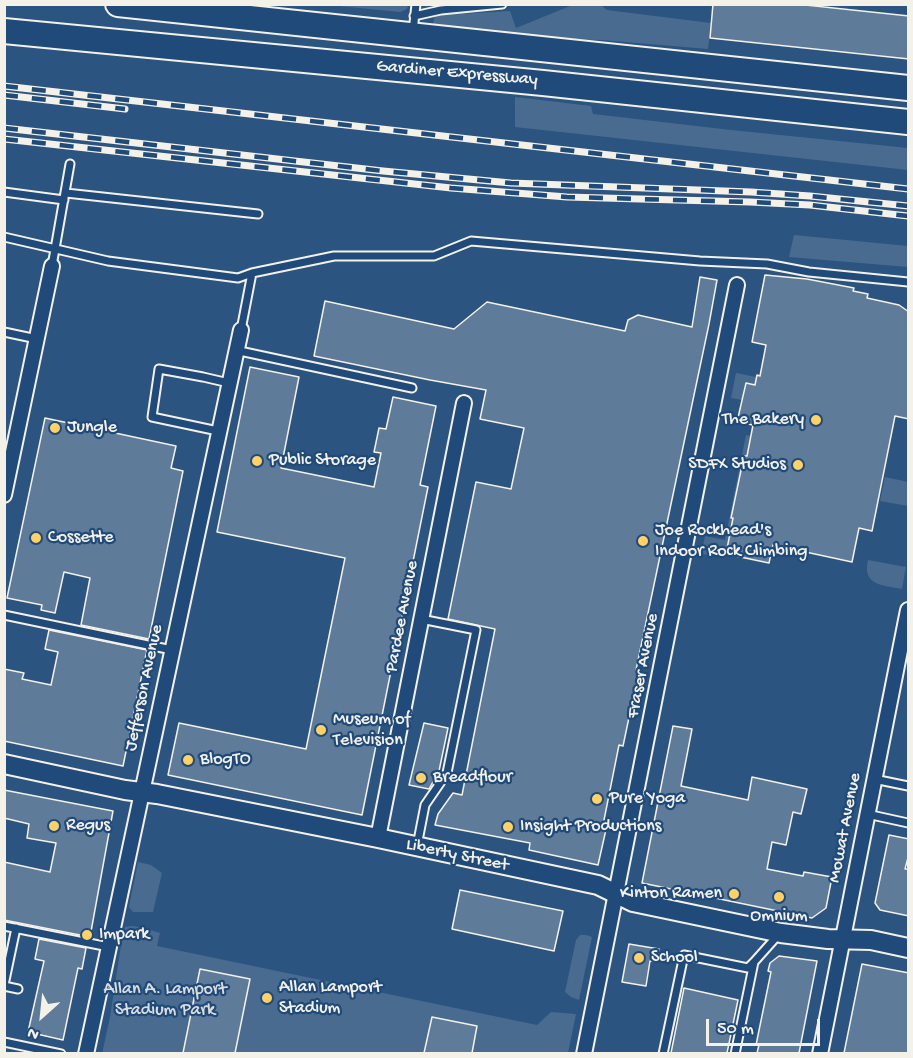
<!DOCTYPE html>
<html>
<head>
<meta charset="utf-8">
<style>
	body { margin:0 }
	#map { position:relative; width:913px; height:1058px; overflow:hidden; background:#2c5481; font-family:"Gochi Hand",sans-serif }
	canvas { display:block }
	.frame { position:absolute; inset:0; border:6px solid #f4f1e8; pointer-events:none }
	.north { position:absolute; left:12px; top:986px; width:60px; height:60px; -webkit-text-stroke:4px #1f4a7a; paint-order:stroke; rotate:207deg; font-size:16px; font-weight:700; line-height:24px; text-align:center; color:#f4f1e8 }
	.north::after { content:''; display:block; margin:auto; width:21px; height:27px; background:#f4f1e8; clip-path:polygon(50% 0,100% 100%,50% 72%,0 100%) }
	.scale { position:absolute; left:706px; top:1019px; width:114px; height:27px; box-sizing:border-box; border:3px solid #f4f1e8; border-top:0; padding-left:8px; font-size:18px; line-height:21px; white-space:nowrap; color:#f4f1e8; -webkit-text-stroke:4px #1f4a7a; paint-order:stroke }
</style>
</head>
<body>
<div id="map">
<canvas width="913" height="1058"></canvas>
<div class="frame"></div>
<div class="north">N</div>
<div class="scale">50 m</div>
</div>
<script>
const g = document.querySelector('canvas').getContext('2d');
g.lineJoin = 'round';
function fill(path, color) {
  g.fillStyle = color;
  g.fill(path, 'evenodd');
}
function trace(path, color, width, dash) {
  g.strokeStyle = color;
  g.lineWidth = width;
  g.lineCap = dash ? 'butt' : 'round';
  g.setLineDash(dash || []);
  g.stroke(path);
}
function label(font, color, halo, rows, align = 'center') {
  g.font = font + ' "Gochi Hand",sans-serif';
  g.lineWidth = 4.5;
  g.setLineDash([]);
  g.textBaseline = 'middle';
  g.strokeStyle = halo;
  g.fillStyle = color;
  for (const [text, x, y, turn = 0] of rows) {
    g.save();
    g.translate(x, y);
    g.rotate((+turn || 0) * Math.PI / 180);
    g.textAlign = isNaN(turn) ? turn : align;
    if (halo) g.strokeText(text, 0, 0);
    g.fillText(text, 0, 0);
    g.restore();
  }
}
fill(new Path2D(`
	M575,4L601,5L607,10L711,23L708,49L602,40L548,39L433,25L434,18L439,15L510,11L516,28Z
	M329,5H408L407,9L400,12Z
	M515,97L591,106L593,114L731,130L908,148V170L515,127Z
	M794,235L908,246V267L789,257Z
	M736,373L756,377L755,385L745,383L742,400L731,398Z
	M746,435L751,436L747,456H744L725,558L702,554V551L705,536L725,540Z
	M885,477L908,482V506L880,501Z
	M868,560L906,567L902,589C883,585 862,586 868,560Z
	M138,862L151,865L162,873L153,912H133L129,907Z
	M132,926L144,928L160,933L157,946L537,1025L551,1012L576,1014L568,1053L102,1054L110,1017L122,939L125,927Z
	M580,935H586L592,937L579,1000L571,997L565,992L576,940Z`), '#496b90');
const building = new Path2D(`
	M713,4H796L909,16V59L710,38Z
	M765,275L807,279L854,288L853,291L868,294L867,298L899,305L909,312V419L895,416L872,531L859,528L852,562L773,545L769,563L726,554L733,518H731L744,456H747L753,425L737,422L746,383L755,385L757,375L760,376L766,345L752,342Z
	M700,277L717,280L709,324L636,670H639L623,746L619,745L603,825H607L598,865L529,850L530,843L435,825L438,814L453,793L462,795L495,629L448,619L476,482L511,489L524,428L480,419L486,390L430,380L314,356L325,301L454,329L487,302L625,331L628,320L638,315L692,327Z
	M250,367L299,377L281,468L374,487L381,453L374,452L379,428L386,429L393,397L436,406L420,485L428,487L362,815L168,775L179,723L306,749L345,558L217,532Z
	M45,418L176,446L171,468L183,471L149,639L81,625L90,578L64,572L55,613L41,610L42,605L7,598Z
	M49,630L147,650L123,766L4,741V669L24,673L22,679L51,685L58,652L45,649Z
	M424,723L448,728L439,771L429,789L409,785Z
	M673,726L692,729L681,786L748,800L752,777L807,789L801,814L793,812L786,845L772,842L767,869L803,876L804,872L832,877L826,908L812,918L642,883Z
	M4,790L113,811L90,937L4,920V862L50,872L56,843L27,838L29,824L4,818Z
	M889,835L909,839V854L905,869H909V916L880,910L875,903Z
	M460,890L563,911L554,951L452,929Z
	M39,939L86,948L82,969L78,968L63,1040L28,1032L44,961L35,959Z
	M629,944L659,949L657,962L650,961L646,986L622,982Z
	M779,956L817,961L799,1053H757L759,1045H756L771,972L768,971L770,963Z
	M862,964L909,973V1053H844Z
	M200,969L250,979L235,1053H183Z
	M684,988L738,1000L727,1053H671Z
	M432,1017L477,1026L472,1053H424Z`);
fill(building, '#5e7b9a');
trace(building, '#f4f1e8', 1.5);
const lane = new Path2D(`
	M414,16L441,10L502,4
	M413,32L416,4
	M4,192L64,200
	M66,193L258,214
	M4,237L108,261L238,278L252,273
	M52,266L70,164
	M241,330L252,273L334,256H434L471,241L700,261L767,264L809,272L908,282
	M4,332L37,339
	M235,350L412,388
	M218,431L152,417L159,369L203,377L229,383
	M4,615L172,650
	M874,779L908,786
	M867,814L908,823
	M417,846L425,805L447,773L476,630L421,619
	M4,926L109,947
	M4,985L16,928
	M4,986L18,989
	M4,1042L61,1054
	M663,1054L684,955L748,968L754,962
	M735,1054L754,962L779,934`);
const street = new Path2D(`
	M4,495L52,266
	M378,838L464,403
	M86,1054L241,330
	M584,1054L737,285
	M820,1054L908,610`);
const secondary = new Path2D(`
	M4,764L125,790L157,794L378,838L598,885L633,902L781,933L828,939L871,940L908,948`);
const highway = new Path2D(`
	M118,4L908,88
	M4,31L543,83L908,122`);
trace(lane, '#f4f1e8', 11);
trace(street, '#f4f1e8', 18);
trace(secondary, '#f4f1e8', 22);
trace(highway, '#f4f1e8', 28);
trace(lane, '#1f4a7a', 7);
trace(street, '#1f4a7a', 14);
trace(secondary, '#1f4a7a', 18);
trace(highway, '#1f4a7a', 24);
const rail = new Path2D(`
	M4,86L908,189
	M4,95L125,109
	M4,128L383,171L511,183L751,192L810,196L908,206
	M4,139L451,188L567,197L750,202L810,205L908,216`);
trace(rail, '#f4f1e8', 7);
trace(rail, '#1f4a7a', 4.5, [14]);
for (const [x, y, r, color] of [
	[816,420,6,"#ffd166"],
	[55,428,6,"#ffd166"],
	[257,461,6,"#ffd166"],
	[798,465,6,"#ffd166"],
	[36,538,6,"#ffd166"],
	[643,541,6,"#ffd166"],
	[321,730,6,"#ffd166"],
	[188,760,6,"#ffd166"],
	[421,778,6,"#ffd166"],
	[597,799,6,"#ffd166"],
	[54,826,6,"#ffd166"],
	[508,827,6,"#ffd166"],
	[734,894,6,"#ffd166"],
	[779,897,6,"#ffd166"],
	[87,935,6,"#ffd166"],
	[639,958,6,"#ffd166"],
	[267,998,6,"#ffd166"]
]) {
  const dot = new Path2D();
  dot.arc(x, y, r, 0, 2 * Math.PI);
  g.fillStyle = color;
  g.fill(dot);
  trace(dot, '#1f4a7a', 2);
}
label('18px', '#f4f1e8', '#1f4a7a', [
	["Gardiner Expressway",457,74,5],
	["Pardee Avenue",403,617,-79],
	["Fraser Avenue",644,666,-79],
	["Jefferson Avenue",145,688,-78],
	["Mowat Avenue",846,828,-79],
	["Liberty Street",457,856,12]
]);
label('18px', '#f4f1e8', '#1f4a7a', [
	["The Bakery",804,420,"right"],
	["Jungle",67,428],
	["Public Storage",269,461],
	["SDFX Studios",786,465,"right"],
	["Joe Rockhead's",655,531],
	["Indoor Rock Climbing",655,552],
	["Cossette",48,538],
	["Museum of",333,720],
	["Television",333,741],
	["BlogTO",200,760],
	["Breadflour",433,778],
	["Pure Yoga",609,799],
	["Regus",66,826],
	["Insight Productions",520,827],
	["Kinton Ramen",722,894,"right"],
	["Omnium",779,917,"center"],
	["Impark",99,935],
	["School",651,958],
	["Allan Lamport",279,988],
	["Stadium",279,1009]
], 'left');
label('18px', '#dadddb', '#1f4a7a', [
	["Allan A. Lamport",165,990],
	["Stadium Park",165,1011]
]);
</script>
</body>
</html>
